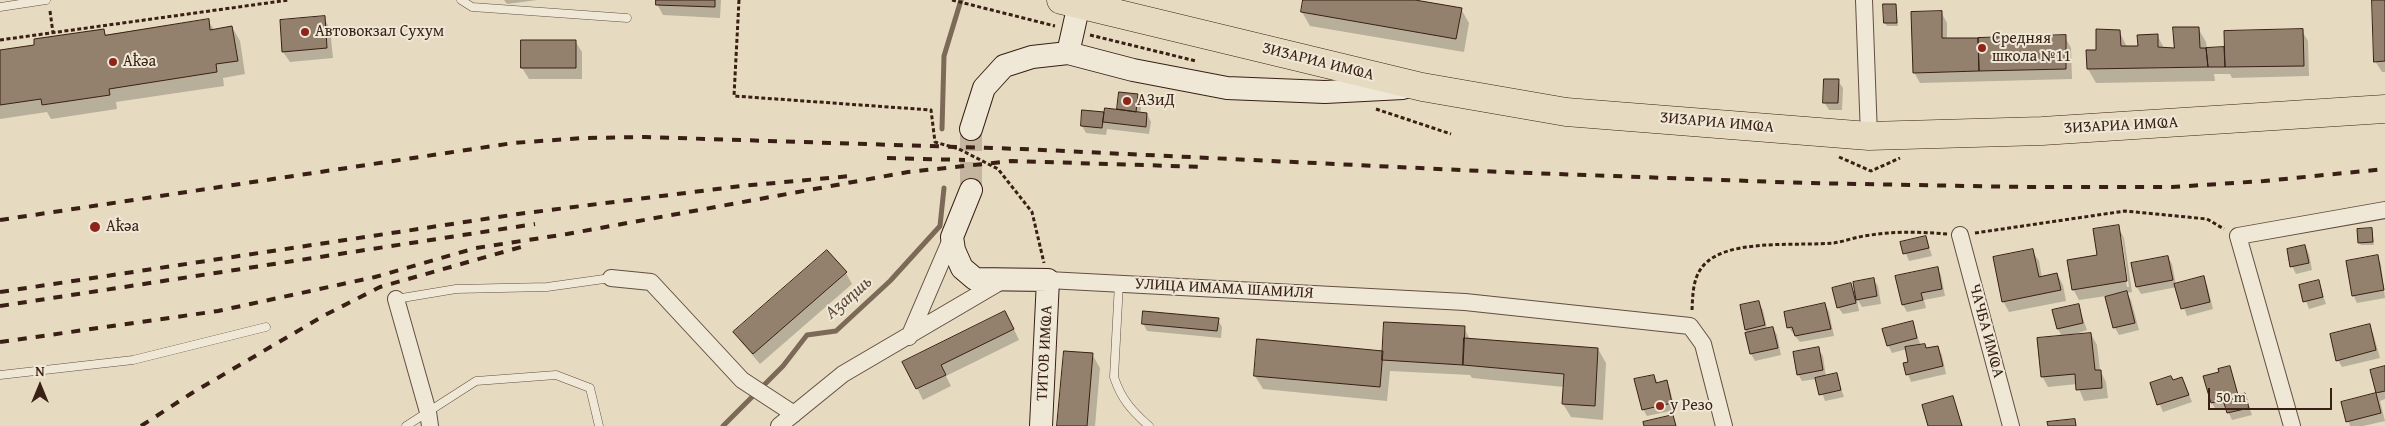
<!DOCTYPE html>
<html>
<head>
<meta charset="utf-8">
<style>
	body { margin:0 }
	#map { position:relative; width:2385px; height:426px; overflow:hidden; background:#e6dbc1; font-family:"Gentium Book Plus",serif }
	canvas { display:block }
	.north { position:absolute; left:15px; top:361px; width:50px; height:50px; -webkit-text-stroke:4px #efe8d7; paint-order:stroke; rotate:0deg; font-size:14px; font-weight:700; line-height:20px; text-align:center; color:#391f14 }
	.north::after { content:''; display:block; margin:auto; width:18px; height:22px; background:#391f14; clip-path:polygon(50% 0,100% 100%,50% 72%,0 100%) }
	.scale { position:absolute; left:2208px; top:388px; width:124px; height:22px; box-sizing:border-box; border:2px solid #391f14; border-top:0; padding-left:6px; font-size:15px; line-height:18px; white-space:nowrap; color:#391f14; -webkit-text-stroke:4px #efe8d7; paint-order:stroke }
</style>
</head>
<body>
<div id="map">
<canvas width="2385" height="426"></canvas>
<div class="north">N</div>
<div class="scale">50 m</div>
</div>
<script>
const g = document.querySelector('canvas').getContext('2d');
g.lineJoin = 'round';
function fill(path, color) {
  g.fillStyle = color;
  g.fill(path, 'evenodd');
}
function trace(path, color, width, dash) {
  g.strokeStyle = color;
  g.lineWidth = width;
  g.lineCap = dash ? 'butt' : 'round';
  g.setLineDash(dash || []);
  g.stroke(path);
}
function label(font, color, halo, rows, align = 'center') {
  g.font = font + ' "Gentium Book Plus",serif';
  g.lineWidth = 4;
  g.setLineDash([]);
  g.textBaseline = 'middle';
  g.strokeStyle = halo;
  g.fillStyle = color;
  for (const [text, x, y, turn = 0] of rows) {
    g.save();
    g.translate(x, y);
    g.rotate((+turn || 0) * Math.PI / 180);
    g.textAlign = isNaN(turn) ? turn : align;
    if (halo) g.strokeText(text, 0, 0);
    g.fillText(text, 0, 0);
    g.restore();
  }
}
fill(new Path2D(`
	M504,0H537L507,4Z
	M657,0H721L720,18L663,15L657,4Z
	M1304,0H1407L1461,9L1469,23L1464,52L1310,26L1302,12Z
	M2385,0V72H2382L2375,61Z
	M1896,5L1898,26H1887L1885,23Z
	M1941,12L1947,23V39L2065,37L2071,48L2072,79L1920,83L1914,72Z
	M324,18L330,29L333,58L290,62L283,52Z
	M208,20L214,30L232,27L240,41L245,74L223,78L224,86L116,102L117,109L51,119L47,112L0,119V51L36,46L103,30L107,36Z
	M2198,28L2206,42L2207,49L2224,48L2226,52L2302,31L2308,41L2309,76L2232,78L2230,74H2214L2215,81L2096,83L2088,69L2097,51L2119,31L2127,47H2140L2157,35L2164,48L2176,49Z
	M522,41H575L582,52V79H529L522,68Z
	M1838,81L1843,88L1842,110H1829L1824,102Z
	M1120,93L1137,95L1142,102L1140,114H1147L1151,122L1149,134L1107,129L1106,135L1086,133L1082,126L1083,111L1105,114L1118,111Z
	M2118,227L2124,238L2132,292L2126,293L2131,300L2139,330L2119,335L2115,328L2106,296L2079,300L2073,289ZM2119,237H2122L2129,287H2127Z
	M2372,229L2374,245H2361L2359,242Z
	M1926,237L1932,256L1909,261L1902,243Z
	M2305,246L2309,254L2312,270L2296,274L2292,266Z
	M2032,251L2039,261L2042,277L2057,274L2063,285L2066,301L2009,312L2003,301Z
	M2168,257L2172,264L2176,285L2203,277L2207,285L2213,309L2187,316L2177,287L2141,294L2137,287Z
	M2377,257L2381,264L2385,298L2357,303L2353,295Z
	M1937,268L1941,275L1945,296L1924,300L1926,308L1907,312L1903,305Z
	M846,273L852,284L760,364L741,342L735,332Z
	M1873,279L1878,286L1881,304L1862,307L1857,299L1859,311L1843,314L1838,307L1850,285L1856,295Z
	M2318,281L2326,304L2309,309L2300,285Z
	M1758,302L1763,310L1767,329L1773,328L1777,335L1781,355L1755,361L1751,354L1741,306Z
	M1825,304L1829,312L1834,336L1800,342L1788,327Z
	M2078,305L2087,330L2069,336L2091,334L2097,345L2100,370L2106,382L2108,398L2084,401L2077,384L2048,387L2042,376L2062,337L2058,329L2054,311Z
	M1218,320L1222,327L1221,338L1147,331L1143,323Z
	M1912,322L1921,346L1925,345L1927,349L1938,347L1942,355L1946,374L1911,382L1904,364L1909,363L1907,349L1892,353L1888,345Z
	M1011,323L1019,340L946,376L951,386L923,400L904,362Z
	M2369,326L2373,333L2380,358L2342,367L2338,360Z
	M1464,327L1470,340L1598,349L1606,363L1603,420L1571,417L1563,404L1564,387L1472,378L1470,375L1390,371L1387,401L1263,389L1255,376L1384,352Z
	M1818,349L1823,356L1826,377L1836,374L1844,397L1825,401L1817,379L1802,381L1798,374Z
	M1092,354L1100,368L1095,426H1059Z
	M2229,367L2239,396L2244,394L2252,415L2232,420L2226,407L2216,410L2212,403L2220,373Z
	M2385,368V399L2380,401L2385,421L2363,426H2350L2343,403L2378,394L2372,371Z
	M1654,376L1658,383L1666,381L1670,389L1675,410L1647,416L1643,409Z
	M2182,378L2192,402L2163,412L2151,384Z
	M1952,397L1963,426H1929Z`), '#0003');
trace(new Path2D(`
	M942,129L944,56L961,0
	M723,426L783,366L807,335L836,331L890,281L940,226L944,188`), '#7d6958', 5);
const building = new Path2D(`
	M656,0H715V7L656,5Z
	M1303,0H1415L1462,8L1456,39L1301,12Z
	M2372,0H2385V61L2374,62Z
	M1883,4H1896L1897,23H1884Z
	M1942,11V38H1978L1979,71L1913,73L1911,12Z
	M325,16L327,48L282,52L280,20Z
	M209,19L210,30L232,26L238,61L216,64L217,72L109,89L110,95L42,105L41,99L0,105V50L34,45V39L104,29L105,35Z
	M2173,27H2199L2200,48H2206L2208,67L2087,69L2086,50H2096V29L2120,30L2121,46H2138L2137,35L2158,34V47L2174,48Z
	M2303,29L2304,66L2225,67L2224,31Z
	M2066,35V69L1979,71L1978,38Z
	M521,40H576V68H521Z
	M2224,47L2225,67H2208L2206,48Z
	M1824,79H1839L1838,103H1823Z
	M1119,92L1138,94L1136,112L1117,109Z
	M1105,108L1147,113L1146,127L1103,122Z
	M1082,110L1104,112L1102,128L1081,126Z
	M2119,225L2127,281L2072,290L2067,260L2097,255L2093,229Z
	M2372,228L2373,242L2358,243L2357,229Z
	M1926,236L1929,248L1903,254L1900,242Z
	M2305,245L2309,263L2290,267L2287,249Z
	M2033,249L2039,277L2057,273L2061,290L2002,302L1993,257Z
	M827,250L847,272L753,354L733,332Z
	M2378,255L2384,290L2352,296L2346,261Z
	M2168,256L2173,280L2136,287L2131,263Z
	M1938,267L1942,289L1921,293L1923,300L1902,305L1895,276Z
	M2204,276L2210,302L2181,309L2174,284Z
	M1874,278L1877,296L1856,300L1853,282Z
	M2319,280L2323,297L2303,302L2299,285Z
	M1851,283L1856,303L1837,308L1832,288Z
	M2127,291L2135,323L2113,328L2105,297Z
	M1759,301L1765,325L1745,330L1740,305Z
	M1825,303L1831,329L1795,336L1792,327L1787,328L1784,312Z
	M2079,304L2083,323L2057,329L2052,310Z
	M1005,311L1014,329L941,365L946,375L916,389L902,362Z
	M1143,311L1219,318L1217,331L1142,324Z
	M1913,321L1917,338L1887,346L1882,329Z
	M1384,322L1465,326L1463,365L1382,360Z
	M2370,324L2376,350L2336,361L2330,334Z
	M1773,327L1778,348L1750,354L1745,333Z
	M2091,333L2095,370H2101L2102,388L2076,390L2075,374L2041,377L2037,338Z
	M1464,338L1598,348L1595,406L1562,404L1564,374L1463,365Z
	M1257,339L1383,351L1380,387L1254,376Z
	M1925,344L1926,348L1938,346L1943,366L1906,375L1903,363L1908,362L1905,347Z
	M1819,347L1823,370L1797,375L1793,352Z
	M1064,351L1093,353L1087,426H1057Z
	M2230,366L2238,395L2245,393L2249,408L2227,413L2223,400L2211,403L2203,376L2219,372L2218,369Z
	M2385,366V391L2376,393L2370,370Z
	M1837,373L1841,390L1819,395L1815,378Z
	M1654,375L1656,383L1667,380L1672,403L1642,410L1634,379Z
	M2171,376L2173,380L2182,377L2189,395L2157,405L2150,383Z
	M2376,393L2381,413L2346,422L2341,402Z
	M1953,396L1962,426H1928L1922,405Z
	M1673,415L1676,426H1644L1643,422Z
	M2075,419L2076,426H2048L2047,422Z`);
fill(building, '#93816e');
trace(building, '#391f14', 1);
trace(new Path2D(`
	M971,129V190`), '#c3b59e', 22, [22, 11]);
const lane = new Path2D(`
	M461,0L472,7L627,18
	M0,7L46,0
	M1119,283L1114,377C1121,399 1132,411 1149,426
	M396,299L456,289L547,287L611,278
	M0,375L133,360L266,327
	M406,426L476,381L556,375L590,388L599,426`);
const street = new Path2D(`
	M1864,0L1869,136
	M1960,235L2011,426
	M611,278L651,282L742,380L794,414
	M1048,280L1465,302L1690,326L1703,344L1724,426
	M396,299L428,412L430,426
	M909,337L952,237
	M779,426L843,374L1005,279
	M2292,426L2238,236L2385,210`);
const secondary = new Path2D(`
	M1068,53L1079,4
	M971,129L984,88L1004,66L1032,57L1068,53L1133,70L1227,88L1325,92L1403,88
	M971,190L952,237L954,250L962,268L975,279L1048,280L1041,426`);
const highway = new Path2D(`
	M1061,0L1422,87L1566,112L1869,136L2042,131L2385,109`);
trace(lane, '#644e3f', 9);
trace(street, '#644e3f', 18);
trace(secondary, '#391f14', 24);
trace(highway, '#391f14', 29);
trace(new Path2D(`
	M739,0L734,96L931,110L935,142L959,149L998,169L1032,212L1044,263
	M952,0L1055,26
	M50,11L53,33
	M1090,35L1196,61
	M0,40L289,0
	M1376,109L1451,134
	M1839,157L1871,171L1900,158
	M1975,233L2125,211L2207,219L2224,229
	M1692,310C1693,289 1693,269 1714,257C1743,240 1800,246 1834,243C1846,241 1858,236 1871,235C1897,231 1921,232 1947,234`), '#391f14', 3, [4, 2.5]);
trace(lane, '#efe8d7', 8);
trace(street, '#efe8d7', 16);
trace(secondary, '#efe8d7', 22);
trace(highway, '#e6dbc1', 28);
trace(new Path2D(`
	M887,158L965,160
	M0,220L513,143L583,138L645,137L1022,149L1502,172L1806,183L2025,187H2172L2264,181L2385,169
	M0,292L518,214L741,186L851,176
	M0,306L535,224
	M0,342L218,311L375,277L476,248L567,234L908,172L1012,161L1206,167
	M141,426L192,393L325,315L380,287L521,247`), '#391f14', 4, [9, 9]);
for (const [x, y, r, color] of [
	[305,32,5,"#8f2418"],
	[1982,48,5,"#8f2418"],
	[113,62,5,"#8f2418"],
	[1127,101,5,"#8f2418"],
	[95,227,6,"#8f2418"],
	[1660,406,5,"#8f2418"]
]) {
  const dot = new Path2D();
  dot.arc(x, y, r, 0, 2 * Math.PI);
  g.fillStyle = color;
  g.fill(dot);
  trace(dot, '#efe8d7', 2);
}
label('16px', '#391f14', '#efe8d7', [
	["Автовокзал Сухум",315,32],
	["Средняя",1992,39],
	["школа №11",1992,57],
	["Аҟәа",123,62],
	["АЗиД",1137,101],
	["Аҟəа",106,227],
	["у Резо",1670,406]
], 'left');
label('16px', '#391f14', '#efe8d7', [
	["ӠИӠАРИА ИМҨА",1318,62,14],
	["ӠИӠАРИА ИМҨА",1717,123,5],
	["ӠИӠАРИА ИМҨА",2121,126,-3],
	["УЛИЦА ИМАМА ШАМИЛЯ",1224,289,3],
	["ЧАЧБА ИМҨА",1986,331,75],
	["ТИТОВ ИМҨА",1045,353,-87]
]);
label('italic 18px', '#614a3c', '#efe8d7', [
	["Аӡаԥшь",849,298,-41]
]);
</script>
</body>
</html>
